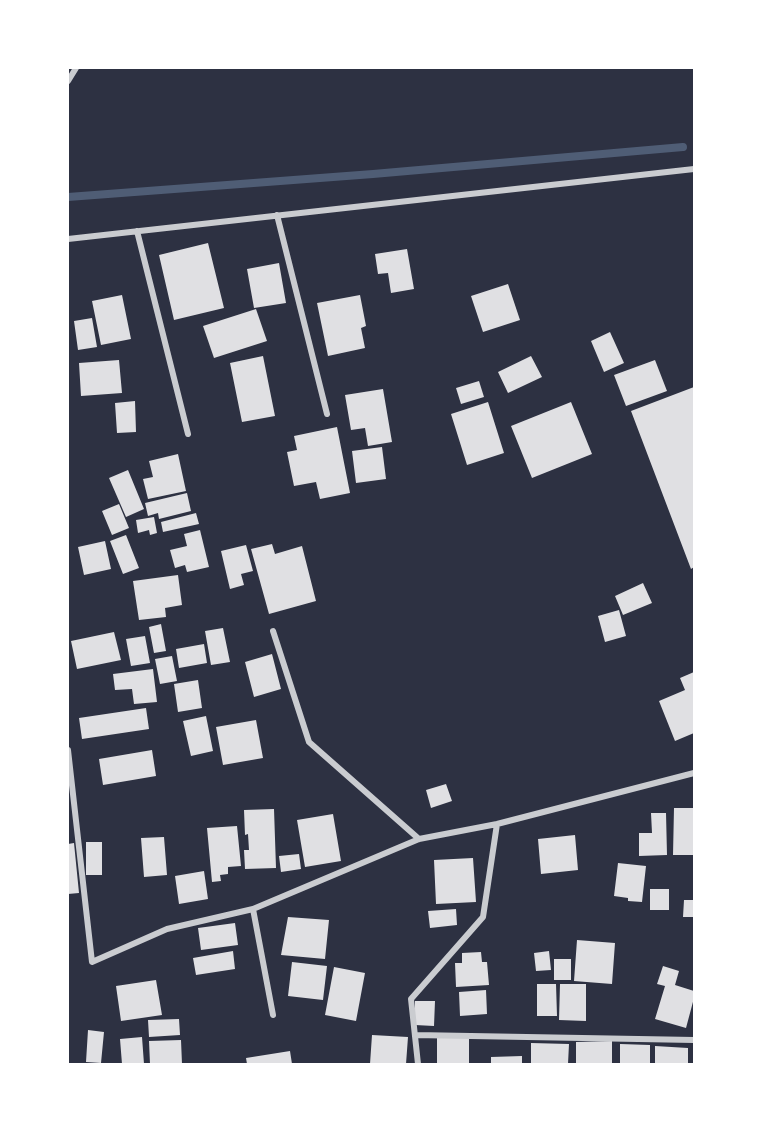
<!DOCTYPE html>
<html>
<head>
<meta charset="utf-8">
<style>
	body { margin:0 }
	#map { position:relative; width:762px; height:1132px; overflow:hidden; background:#2d3142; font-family:"Space Grotesk",sans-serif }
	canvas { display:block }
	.frame { position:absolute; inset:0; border:69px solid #fff; pointer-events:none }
</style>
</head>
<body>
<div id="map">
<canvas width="762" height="1132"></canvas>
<div class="frame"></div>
</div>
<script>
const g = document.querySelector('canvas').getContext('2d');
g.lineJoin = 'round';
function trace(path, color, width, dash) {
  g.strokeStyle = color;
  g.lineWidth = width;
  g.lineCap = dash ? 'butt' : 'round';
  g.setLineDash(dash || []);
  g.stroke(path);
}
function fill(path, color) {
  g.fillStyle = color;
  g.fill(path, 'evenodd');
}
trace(new Path2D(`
	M68,197L373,174L683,147`), '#4f5d75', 8);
fill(new Path2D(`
	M208,243L224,308L174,320L159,255Z
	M407,249L414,289L391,293L388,273L378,274L375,254Z
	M279,263L286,303L254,308L247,269Z
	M508,284L520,320L483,332L471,296Z
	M122,295L131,339L101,345L92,301Z
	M360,295L366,326L361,328L365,348L328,356L317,303Z
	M256,309L267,341L214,358L203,326Z
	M92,318L97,347L78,350L74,321Z
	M610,332L624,363L604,372L591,341Z
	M263,356L275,416L242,422L230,363Z
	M531,356L542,377L508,393L498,372Z
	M119,360L122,393L81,396L79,363Z
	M655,360L667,391L626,406L614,375Z
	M479,381L484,397L461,404L456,388Z
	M694,387V567L691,569L631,411Z
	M383,389L392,442L368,446L365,428L351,430L345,395Z
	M135,401L136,432L117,433L115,403Z
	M488,402L504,453L467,465L451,414Z
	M571,402L592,454L532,478L511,426Z
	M337,427L350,493L320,499L316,482L294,486L287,452L297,450L294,436Z
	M382,447L386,479L356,483L352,451Z
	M178,454L186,491L148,499L143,479L153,477L149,461Z
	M128,470L144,509L126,517L109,478Z
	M187,493L191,511L159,519L158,513L148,516L145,503Z
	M119,504L129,528L112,535L102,511Z
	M196,513L199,524L163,532L161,522Z
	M154,517L157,533L150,535L149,530L138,533L136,520Z
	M200,530L209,567L187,572L185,565L175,568L170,550L187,546L184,534Z
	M126,535L139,568L123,574L110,541Z
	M105,541L111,569L84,575L78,547Z
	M272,544L275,554L302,546L316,601L269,614L251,549Z
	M246,545L253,571L241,574L244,585L230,589L221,551Z
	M178,575L182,605L165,608L166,617L139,620L133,581Z
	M643,583L652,603L623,615L615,596Z
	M619,610L626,636L605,642L598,616Z
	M161,624L166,651L154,653L149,627Z
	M223,628L230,662L211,665L205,631Z
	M114,632L121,660L77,669L71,641Z
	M145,636L150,663L131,666L126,639Z
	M204,644L207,663L179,668L176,649Z
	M272,654L281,689L254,697L245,662Z
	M172,656L177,681L160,684L155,659Z
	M153,669L157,702L134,704L132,689L115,690L113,674Z
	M694,672V733L675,741L659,701L685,690L680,678Z
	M198,680L202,708L178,712L174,684Z
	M146,708L149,729L82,739L79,718Z
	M206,716L213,751L191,756L183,721Z
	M256,720L263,758L223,765L216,727Z
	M152,750L156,776L103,785L99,759Z
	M446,784L452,801L431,808L426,790Z
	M674,808H694V855H673Z
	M274,809L276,868L245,869L244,850H249L248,834L245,835L244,810Z
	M651,813H666L667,855L639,856V833H652Z
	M333,814L341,861L305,867L297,820Z
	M237,826L241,866L228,867V874L220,875L221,881L212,882L207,828Z
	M575,835L578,870L541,874L538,839Z
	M164,837L167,875L144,877L141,838Z
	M86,842H102V875H86Z
	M74,843L79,893L68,894V844Z
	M299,854L301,869L281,872L279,856Z
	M473,858L476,902L436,904L434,860Z
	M618,863L646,866L642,902L628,901V898L614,896Z
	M204,871L208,899L179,904L175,876Z
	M650,889H669V910H650Z
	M684,900H694V917H683Z
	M456,909L457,925L430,928L428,911Z
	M288,917L329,920L325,959L281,955Z
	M235,923L238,945L201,950L198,928Z
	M577,940L615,943L612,984L574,981Z
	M233,951L235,969L196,975L193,958Z
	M549,951L551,970L536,971L534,953Z
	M481,952L482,962H487L489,985L456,987L455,963H462V953Z
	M554,959H571V980H554Z
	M292,962L327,966L323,1000L288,996Z
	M663,966L679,971L675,985L694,991V998L686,1028L655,1019L665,986L657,984Z
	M334,967L365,973L356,1021L325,1015Z
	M156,980L162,1015L121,1021L116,986Z
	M537,984H556L557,1016H537Z
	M560,984H586V1021L559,1020Z
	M486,990L487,1014L460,1016L459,992Z
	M415,1001H435L434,1026L415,1025Z
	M179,1019L180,1035L149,1037L148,1020Z
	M88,1030L104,1032L101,1063L86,1062Z
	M372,1035L408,1037L406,1064H370Z
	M142,1037L144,1064H122L120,1039Z
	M437,1037H469V1064H437Z
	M181,1040L182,1064H150L149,1041Z
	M612,1041V1064H576V1042Z
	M531,1043L569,1044L568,1064H531Z
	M620,1044L650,1045V1064H620Z
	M655,1046L688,1048V1064H655Z
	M290,1051L292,1064H247L246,1058Z
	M522,1056V1064H491V1057Z`), '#e0e0e3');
trace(new Path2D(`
	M68,81L76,68
	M277,215L327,414
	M137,231L188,434
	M68,239L694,169
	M273,631L309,742L419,839
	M68,750L92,962L167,929L253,909L419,839L497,824L694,773
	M253,909L273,1015
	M415,1035L694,1040
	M418,1064L411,999L483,917L497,824`), '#caccd0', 6);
</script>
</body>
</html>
